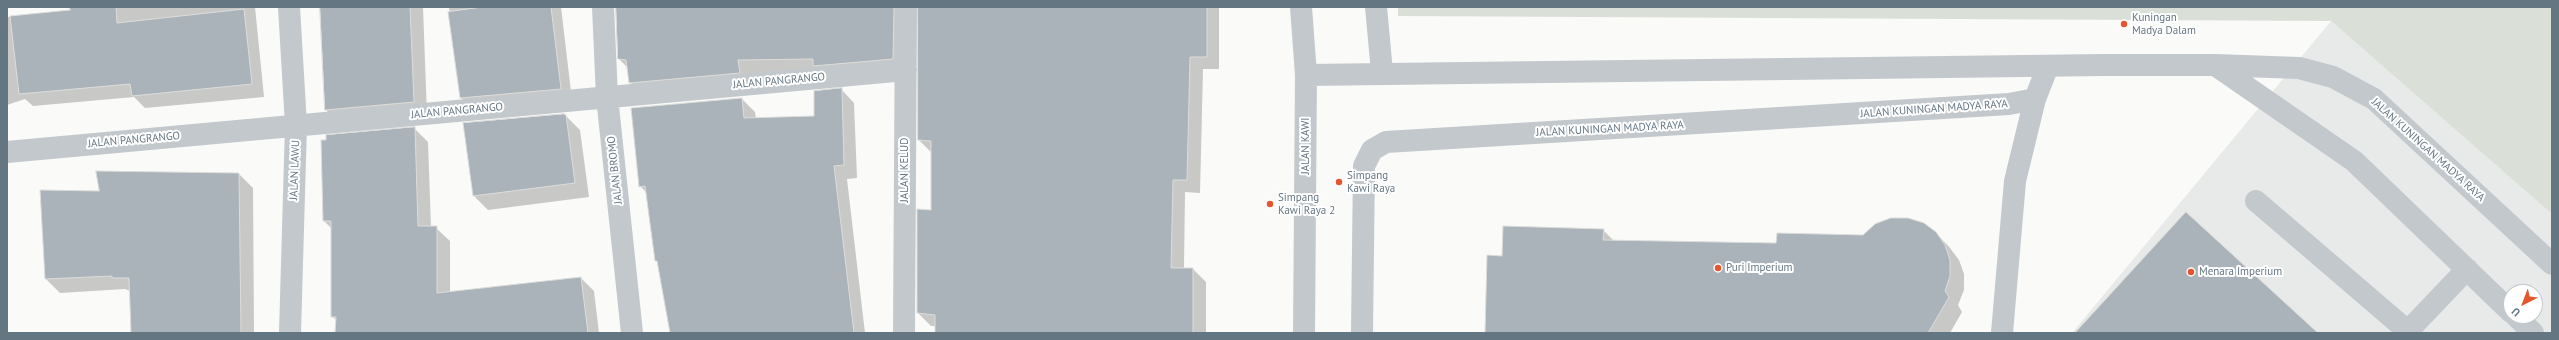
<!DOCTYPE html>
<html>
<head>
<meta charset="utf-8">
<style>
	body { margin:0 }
	#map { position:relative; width:2559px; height:340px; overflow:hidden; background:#fafaf8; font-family:"PT Sans",sans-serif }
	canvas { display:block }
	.frame { position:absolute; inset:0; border:8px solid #657683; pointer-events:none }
	.north { position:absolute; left:2503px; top:284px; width:40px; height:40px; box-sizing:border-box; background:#fff; border:1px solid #c1c8cd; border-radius:50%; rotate:222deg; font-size:11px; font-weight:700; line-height:16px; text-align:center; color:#657683 }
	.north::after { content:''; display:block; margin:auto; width:14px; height:18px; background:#e4572e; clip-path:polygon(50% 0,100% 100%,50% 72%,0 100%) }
</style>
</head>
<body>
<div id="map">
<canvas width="2559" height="340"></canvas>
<div class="frame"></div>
<div class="north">U</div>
</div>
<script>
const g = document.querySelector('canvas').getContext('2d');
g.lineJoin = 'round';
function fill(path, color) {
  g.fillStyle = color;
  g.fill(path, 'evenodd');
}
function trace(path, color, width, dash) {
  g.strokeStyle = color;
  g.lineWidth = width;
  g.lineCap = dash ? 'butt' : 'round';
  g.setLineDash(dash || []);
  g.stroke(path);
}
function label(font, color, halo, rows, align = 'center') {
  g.font = font + ' "PT Sans",sans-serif';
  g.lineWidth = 4;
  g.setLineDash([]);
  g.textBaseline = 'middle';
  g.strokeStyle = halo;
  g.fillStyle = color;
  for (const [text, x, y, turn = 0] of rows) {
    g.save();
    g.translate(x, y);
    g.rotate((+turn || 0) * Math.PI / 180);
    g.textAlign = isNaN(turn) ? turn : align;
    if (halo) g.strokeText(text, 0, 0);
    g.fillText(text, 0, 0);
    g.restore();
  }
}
fill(new Path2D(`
	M2331,21L2552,214V333H2072ZM2511,292H2535V316H2511Z`), '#e8e9e9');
fill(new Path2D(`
	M1398,7H2552V214L2331,21L1398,16Z`), '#dadfd7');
fill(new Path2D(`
	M97,7H255L264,97L145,108L134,97L33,106L25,99L7,105V17Z
	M321,7H423L427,116L340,124L326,110Z
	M449,7H561L572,100L473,109L461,98Z
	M618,7H919L908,14L906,71L751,73L752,85L642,95L630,82L628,68L619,59Z
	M919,7H1219V69H1203L1200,193L1185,192L1184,269H1193L1206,282V333H936V326H931L918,313L932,211V153L919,140Z
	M841,89L854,103L857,178L847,179L865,333H671L659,263L656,260L647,193L640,186L742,99L755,112L756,119L815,117Z
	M566,116L580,130L589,197L488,210L474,196Z
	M414,128L428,142L431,227L436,228L450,241V293L581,278L594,291L599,333H336L337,321L332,316V229L324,221Z
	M239,174L253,188L254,333H132L130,291L125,289L60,293L46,279L100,192Z
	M1603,230L1614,241L1777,244L1863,236L1936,233L1950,248L1959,260L1964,274V290L1958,305L1962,312L1950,333H1486L1503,257Z`), '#0003');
const building = new Path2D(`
	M69,7H116L117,23L244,9L252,84L132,96L130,84L19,94L10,16L70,10Z
	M320,7H410L414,102L325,110Z
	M483,7H551L561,89L460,98L448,12Z
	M616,7H894L893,59L813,66V59L738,60L740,73L629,83L626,60L618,59Z
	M918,7H1207V57H1190L1187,180H1173L1171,268H1193V333H935V315L917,313V209L931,210V141L918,140Z
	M842,88L844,165L834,166L854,333H670L657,261H655L645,186L639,187L631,108L742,98L744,118L814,116V91Z
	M564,114L566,115L575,183L473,196L463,123Z
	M415,127L418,226H437V293L581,277L588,333H335L336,317H331V221H323L321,140H326V135Z
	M96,171L239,173L241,333H131L129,278H112V276L45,279L40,190L99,191Z
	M2186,212L2318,333H2075Z
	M1891,218H1908L1924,223L1936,232L1945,245L1950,260V276L1945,291L1949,297L1928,333H1485L1487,255L1502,256L1503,226L1604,229L1603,240L1776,243L1777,233L1863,235L1875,224Z`);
fill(building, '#aab3b9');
trace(building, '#dcdcda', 1);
trace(new Path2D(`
	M289,7L296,125L290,333
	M603,7L607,97L632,333
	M1301,7L1306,75L1304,333
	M1376,7L1382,72
	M2215,65L2354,161L2511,312
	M1306,75L2105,65H2215L2299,68L2333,77L2374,99L2552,264
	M7,152L906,70
	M2256,201L2410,333
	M2516,316L2533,333
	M2408,331L2467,269
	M904,333L906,7
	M1362,333L1364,166L1372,150L1386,142L2009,104L2035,99L2048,66
	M2002,333L2015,181L2035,99`), '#c3c8cc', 22);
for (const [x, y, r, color] of [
	[2124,24,4,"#e4572e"],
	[1339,182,4,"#e4572e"],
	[1270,204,4,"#e4572e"],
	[1718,268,4,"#e4572e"],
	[2191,272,4,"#e4572e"]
]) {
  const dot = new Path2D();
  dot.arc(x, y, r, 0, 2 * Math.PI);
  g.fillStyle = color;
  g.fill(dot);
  trace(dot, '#fff', 1.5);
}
label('11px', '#657683', '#fff', [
	["Kuningan",2132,18],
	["Madya Dalam",2132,31],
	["Simpang",1347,176],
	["Kawi Raya",1347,189],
	["Simpang",1278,198],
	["Kawi Raya 2",1278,211],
	["Puri Imperium",1726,268],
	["Menara Imperium",2199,272]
], 'left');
label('11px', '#657683', '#fff', [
	["JALAN PANGRANGO",779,81,-5],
	["JALAN KUNINGAN MADYA RAYA",1934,109,-4],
	["JALAN PANGRANGO",457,111,-5],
	["JALAN KUNINGAN MADYA RAYA",1610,129,-3],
	["JALAN PANGRANGO",134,140,-5],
	["JALAN KAWI",1306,146,-90],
	["JALAN KUNINGAN MADYA RAYA",2428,150,42],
	["JALAN LAWU",295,170,-88],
	["JALAN BROMO",615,170,-96],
	["JALAN KELUD",905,170,-90]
]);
</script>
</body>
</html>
